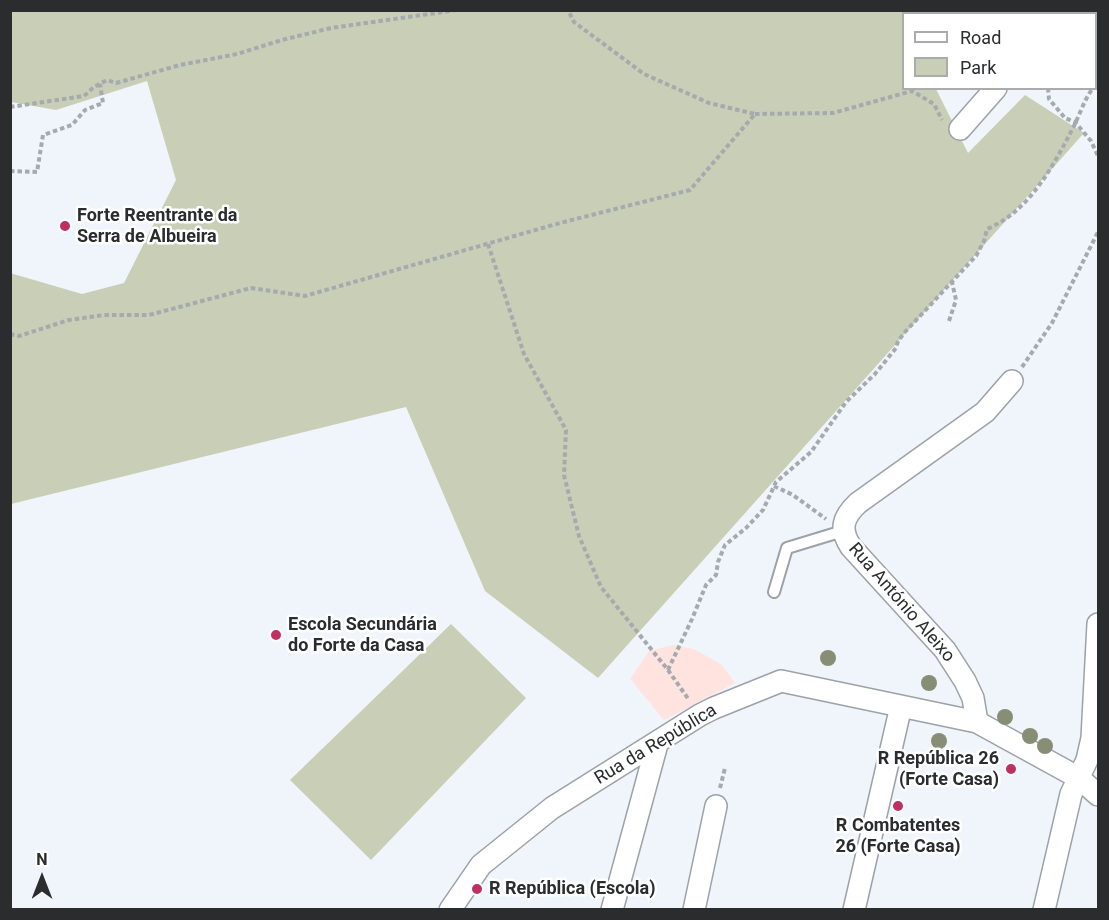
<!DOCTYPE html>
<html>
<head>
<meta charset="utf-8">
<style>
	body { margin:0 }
	#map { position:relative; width:1109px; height:920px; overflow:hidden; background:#eff5fb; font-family:Roboto,sans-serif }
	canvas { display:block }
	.frame { position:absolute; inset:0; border:12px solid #2a2c2e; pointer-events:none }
	.legend { position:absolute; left:902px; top:12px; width:195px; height:78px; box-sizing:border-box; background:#fff; border:2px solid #aaabab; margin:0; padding:8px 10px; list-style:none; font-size:18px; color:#2a2c2e }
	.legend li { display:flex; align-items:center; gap:12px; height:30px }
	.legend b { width:30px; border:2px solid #aaabab }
	.north { position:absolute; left:12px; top:848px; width:60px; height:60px; -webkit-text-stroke:4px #fff; paint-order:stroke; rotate:0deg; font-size:16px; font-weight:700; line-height:24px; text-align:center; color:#2a2c2e }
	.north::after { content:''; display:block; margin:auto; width:21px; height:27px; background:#2a2c2e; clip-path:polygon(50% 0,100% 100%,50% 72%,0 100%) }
</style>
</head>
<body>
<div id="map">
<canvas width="1109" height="920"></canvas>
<div class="frame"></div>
<ul class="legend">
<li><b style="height:8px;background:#fff"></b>Road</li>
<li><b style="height:16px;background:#c9cfb7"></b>Park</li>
</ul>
<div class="north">N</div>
</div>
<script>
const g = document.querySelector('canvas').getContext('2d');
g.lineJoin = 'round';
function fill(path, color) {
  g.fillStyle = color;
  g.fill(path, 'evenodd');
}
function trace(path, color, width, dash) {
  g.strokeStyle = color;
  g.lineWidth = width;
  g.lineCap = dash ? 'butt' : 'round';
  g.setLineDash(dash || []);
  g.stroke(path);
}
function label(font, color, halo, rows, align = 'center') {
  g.font = font + ' Roboto,sans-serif';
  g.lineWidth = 5;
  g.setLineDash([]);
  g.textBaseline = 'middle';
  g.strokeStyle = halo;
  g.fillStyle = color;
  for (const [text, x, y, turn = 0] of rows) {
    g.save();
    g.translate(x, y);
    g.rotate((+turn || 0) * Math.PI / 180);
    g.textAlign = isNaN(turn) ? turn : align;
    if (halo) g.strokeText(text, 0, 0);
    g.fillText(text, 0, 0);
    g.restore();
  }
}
fill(new Path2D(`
	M673,645L694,649L722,665L735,683L664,720L630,679L649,651Z`), '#fee3df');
fill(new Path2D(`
	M11,11H909L910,13L904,14V88L936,89L968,153L1025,95L1084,133L598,678L485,591L406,407L11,504L10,273L82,294L124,283L176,180L147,81L56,110L11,102Z
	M451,624L526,698L371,860L290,780Z`), '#c9cfb7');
const service = new Path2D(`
	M774,592L787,548L843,531`);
const minor = new Path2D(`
	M993,10L994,14
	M1072,14L1075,10
	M960,129L996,88
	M977,722L973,698L965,681L945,650L851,547C839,529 843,517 858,503L985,412L1012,381
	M450,910L481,865L552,808L700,715L714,708L781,681L977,722L1079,778L1098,795
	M612,910L657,744
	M694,910L716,806
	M854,910L901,706
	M1044,910L1071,794L1087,760L1092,738L1098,624`);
trace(service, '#9ca2a7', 14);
trace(minor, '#9ca2a7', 24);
trace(new Path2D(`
	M1096,85L1098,81
	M1048,88L1049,99L1065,118L1075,122L1091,141L1098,156
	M10,107L84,96L94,87L107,80L116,83L180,65L237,54L282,40L331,28L457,10
	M755,114L833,113L912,91L934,104L942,120
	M10,171L37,172L43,135L72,125L85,110L103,103L100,84
	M488,244L524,354L566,430L564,475L579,536L601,587L668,670L689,700
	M949,321L956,300L952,282
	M10,334L19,336L69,320L104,315H149L251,288L305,296L560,223L690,190L755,114L709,103L644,74L574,22L568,10
	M1022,367L1052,323L1098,232
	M774,486L793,495L826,519
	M668,670L692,619L706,585L716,575L718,562L725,545L746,528L763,510L776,482L811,452L846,402L875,374L896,348L898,341L905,332L976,256L984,241L987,229C1030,211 1053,166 1074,126C1080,114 1084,100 1093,88
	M720,788L725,768`), '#a5aaae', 4, [4.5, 3]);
trace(service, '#fff', 10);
trace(minor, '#fff', 21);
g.fillStyle = '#878e76';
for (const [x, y] of [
	[828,658],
	[929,683],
	[1005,717],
	[1030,736],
	[939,741],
	[1045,746]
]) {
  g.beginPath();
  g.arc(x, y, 8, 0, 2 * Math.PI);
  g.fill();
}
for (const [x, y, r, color] of [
	[65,226,6,"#bd305f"],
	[276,635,6,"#bd305f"],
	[1011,769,6,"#bd305f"],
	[898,806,6,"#bd305f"],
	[477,889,6,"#bd305f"]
]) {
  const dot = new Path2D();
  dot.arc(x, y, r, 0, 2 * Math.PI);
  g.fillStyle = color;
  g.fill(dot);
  trace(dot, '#fff', 2);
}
label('bold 18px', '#2a2c2e', '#fff', [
	["Forte Reentrante da",77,216],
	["Serra de Albueira",77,237],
	["Escola Secundária",288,625],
	["do Forte da Casa",288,646],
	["R República 26",999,759,"right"],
	["(Forte Casa)",999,780,"right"],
	["R Combatentes",898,826,"center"],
	["26 (Forte Casa)",898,847,"center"],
	["R República (Escola)",489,889]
], 'left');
label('18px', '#2a2c2e', '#fff', [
	["Rua António Aleixo",901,603,49],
	["Rua da República",656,745,-31]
]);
</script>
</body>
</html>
